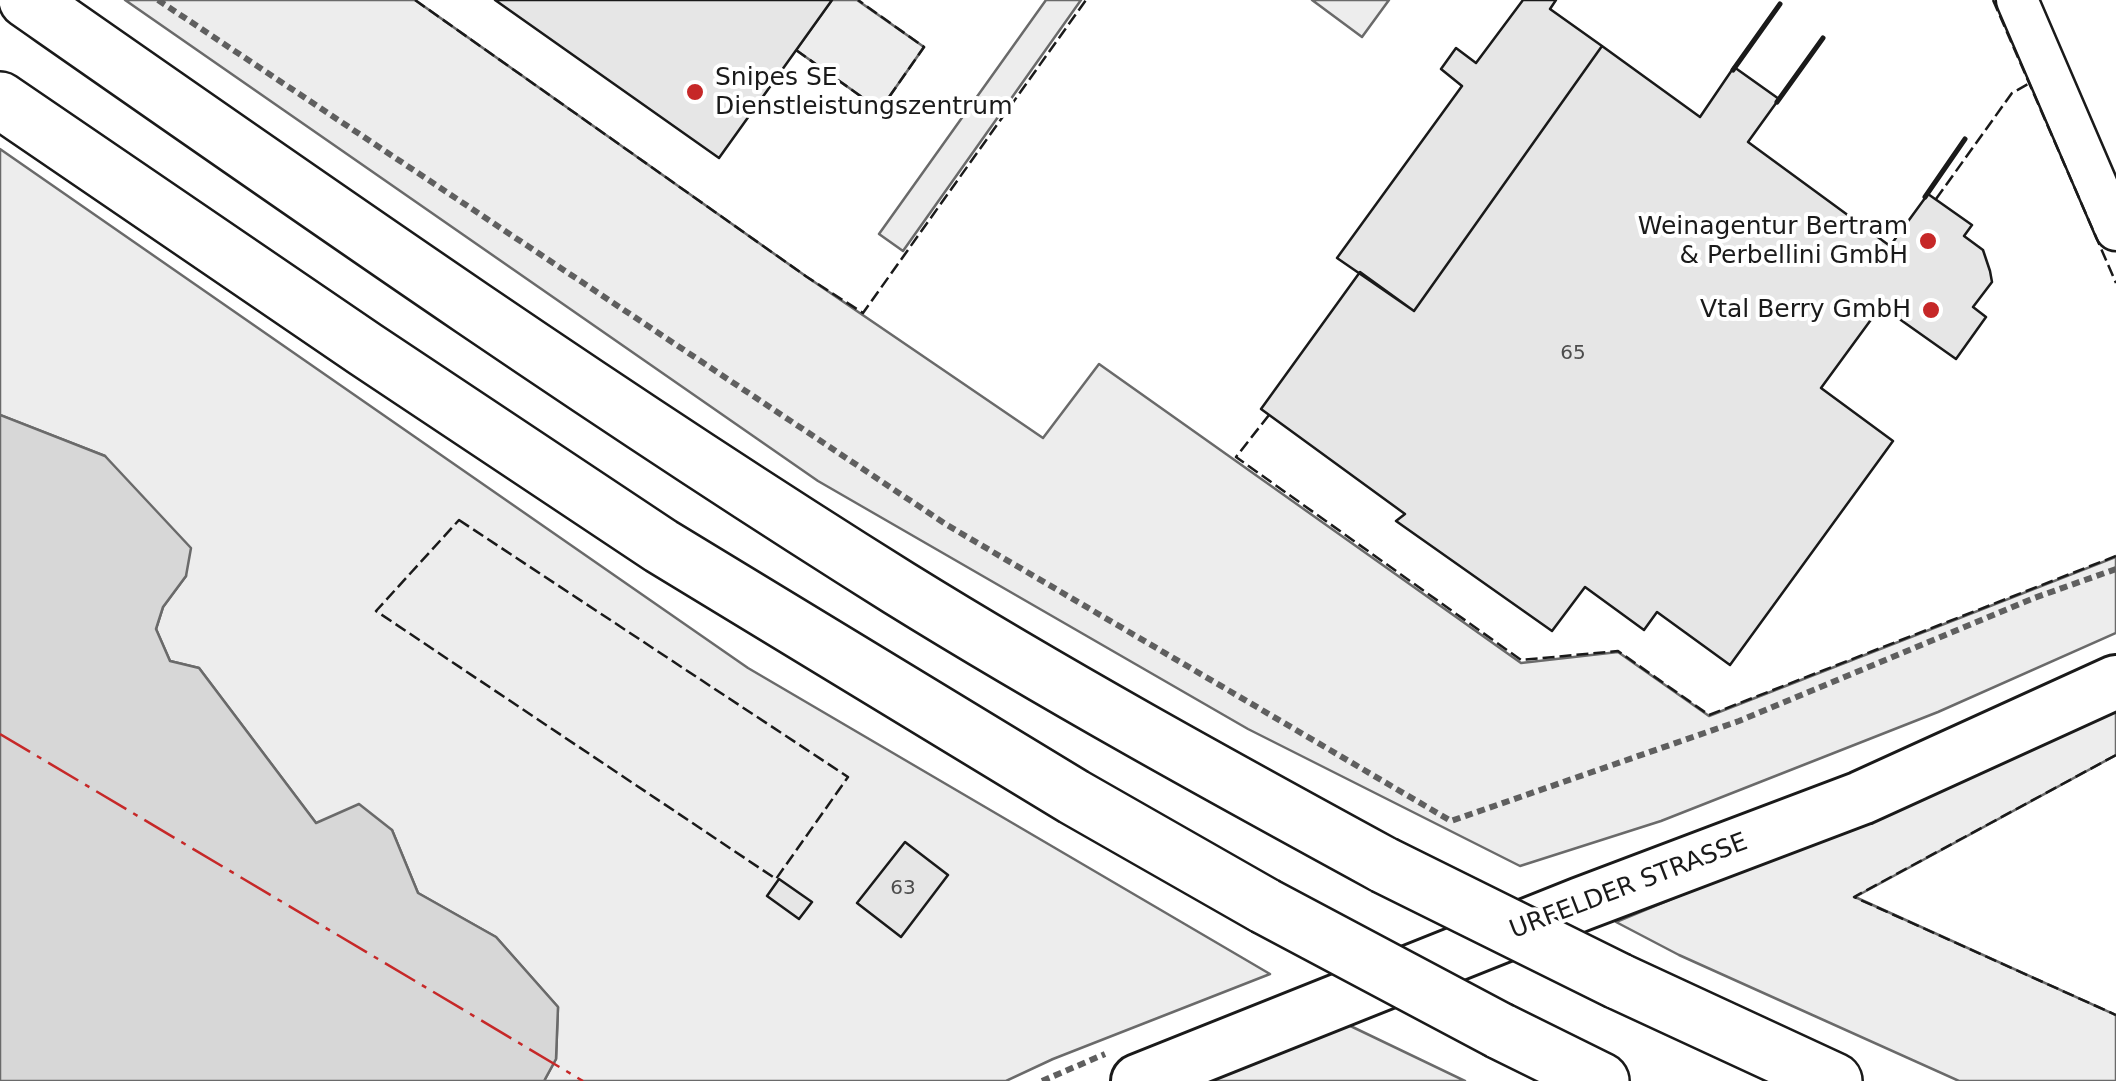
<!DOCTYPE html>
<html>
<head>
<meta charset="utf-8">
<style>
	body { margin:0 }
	canvas { display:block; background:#fff }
</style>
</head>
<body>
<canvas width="2116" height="1081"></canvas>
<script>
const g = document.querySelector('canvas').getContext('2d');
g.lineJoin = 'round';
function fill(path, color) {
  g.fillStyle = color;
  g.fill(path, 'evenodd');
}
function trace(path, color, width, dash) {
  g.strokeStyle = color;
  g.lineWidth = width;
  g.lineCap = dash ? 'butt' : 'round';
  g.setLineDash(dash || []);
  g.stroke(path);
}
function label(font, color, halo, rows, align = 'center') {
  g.font = font + ' "DejaVu Sans",sans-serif';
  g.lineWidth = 8;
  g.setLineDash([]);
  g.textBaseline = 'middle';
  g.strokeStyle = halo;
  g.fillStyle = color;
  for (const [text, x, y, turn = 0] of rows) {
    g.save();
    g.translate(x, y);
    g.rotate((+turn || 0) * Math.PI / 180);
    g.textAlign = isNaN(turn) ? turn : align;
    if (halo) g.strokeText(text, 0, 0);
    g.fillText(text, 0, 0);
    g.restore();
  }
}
const built = new Path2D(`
	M125,0H415L807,277L1043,438L1099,364L1521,663L1618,652L1709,716L2116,557V633L1938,712L1661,821L1520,866L1248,729L818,481Z
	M832,0H857L924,47L880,110L796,50Z
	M1046,0H1081L903,251L879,234Z
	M1312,0H1389L1362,37Z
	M0,149L748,668L1270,974L1053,1059L1006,1081H544L556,1059L558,1007L496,937L418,893L392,830L316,823L199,668L170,661L156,629L163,607L186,576L105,456L0,415Z
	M2116,705V755L1855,897L2116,1015V1081H1959L1679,955L1616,922L1795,848Z
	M1340,1021L1465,1081H1190Z`);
fill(built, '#ededed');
trace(built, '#6a6a6a', 2.5);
const water = new Path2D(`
	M0,415L105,456L191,548L186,576L163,607L156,629L170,661L199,668L316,823L359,804L392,830L418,893L496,937L558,1007L556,1059L544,1081H0Z`);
fill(water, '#d7d7d7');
trace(water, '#6a6a6a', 2.5);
const building = new Path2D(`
	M495,0H832L719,158Z
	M1523,0H1556L1550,9L1602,46L1414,311L1337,258L1462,86L1441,69L1456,48L1476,63Z
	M1602,46L1700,117L1734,67L1779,99L1748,142L1890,246L1928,194L1972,225L1964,236L1983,250L1990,271L1992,282L1973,307L1986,317L1956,359L1881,306L1821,388L1893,441L1730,665L1657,612L1644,630L1585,587L1552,631L1396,521L1405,514L1261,409L1360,272L1414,311Z
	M905,842L948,875L901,937L857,903Z
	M779,879L812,902L799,919L767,896Z`);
fill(building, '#e6e6e6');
trace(building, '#1a1a1a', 2.5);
const minor = new Path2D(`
	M2017,0L2116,230`);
const major = new Path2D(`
	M1138,1081L1581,904L1861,798L2116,682`);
const highway = new Path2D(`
	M27,0C315,201 602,402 899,588C1057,686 1221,776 1384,865
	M0,100L365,349L661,546L1074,797L1265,906
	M1618,981L1834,1081
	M1500,1031L1601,1081`);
trace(minor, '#1a1a1a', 45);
trace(major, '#1a1a1a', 58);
trace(highway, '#1a1a1a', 60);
trace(new Path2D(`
	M158,0L947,525L1451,821L1739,721L2034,598L2116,569
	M1042,1081L1105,1054`), '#5f5f5f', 6, [8, 5]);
trace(minor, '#fff', 40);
trace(major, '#fff', 52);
trace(highway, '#fff', 55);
const highwayBridge = new Path2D(`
	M1384,865L1618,981
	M1265,906L1500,1031`);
trace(highwayBridge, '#1a1a1a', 60, []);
trace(highwayBridge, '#fff', 55);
trace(new Path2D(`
	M415,0L807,277L863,313L1086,0
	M1993,0L2116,283
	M796,50L880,110L924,47L858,0
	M1936,199L2012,93L2030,83
	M1269,415L1236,457L1521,660L1618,651L1709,715L2116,556
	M459,520L848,777L776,879L376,611Z
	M2116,755L1854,897L2116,1015`), '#1a1a1a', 2.5, [12, 5]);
trace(new Path2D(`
	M1733,70L1780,4
	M1777,102L1823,38
	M1925,197L1965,139`), '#1a1a1a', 5);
trace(new Path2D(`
	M0,734L583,1081`), '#c62828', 2.5, [35, 8, 5, 8]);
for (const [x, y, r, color] of [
	[695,92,10,"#c62828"],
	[1928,241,10,"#c62828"],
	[1931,310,10,"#c62828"]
]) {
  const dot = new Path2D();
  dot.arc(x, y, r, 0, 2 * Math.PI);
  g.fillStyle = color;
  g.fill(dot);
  trace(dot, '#fff', 4);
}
label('20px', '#4d4d4d', null, [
	["65",1573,354],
	["63",903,889]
]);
label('25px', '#1a1a1a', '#fff', [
	["Snipes SE",715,78,"left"],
	["Dienstleistungszentrum",715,107,"left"],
	["Weinagentur Bertram",1908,227],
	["& Perbellini GmbH",1908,256],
	["Vtal Berry GmbH",1911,310]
], 'right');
label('25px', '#1a1a1a', '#fff', [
	["URFELDER STRASSE",1629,887,-21]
]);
</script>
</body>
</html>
